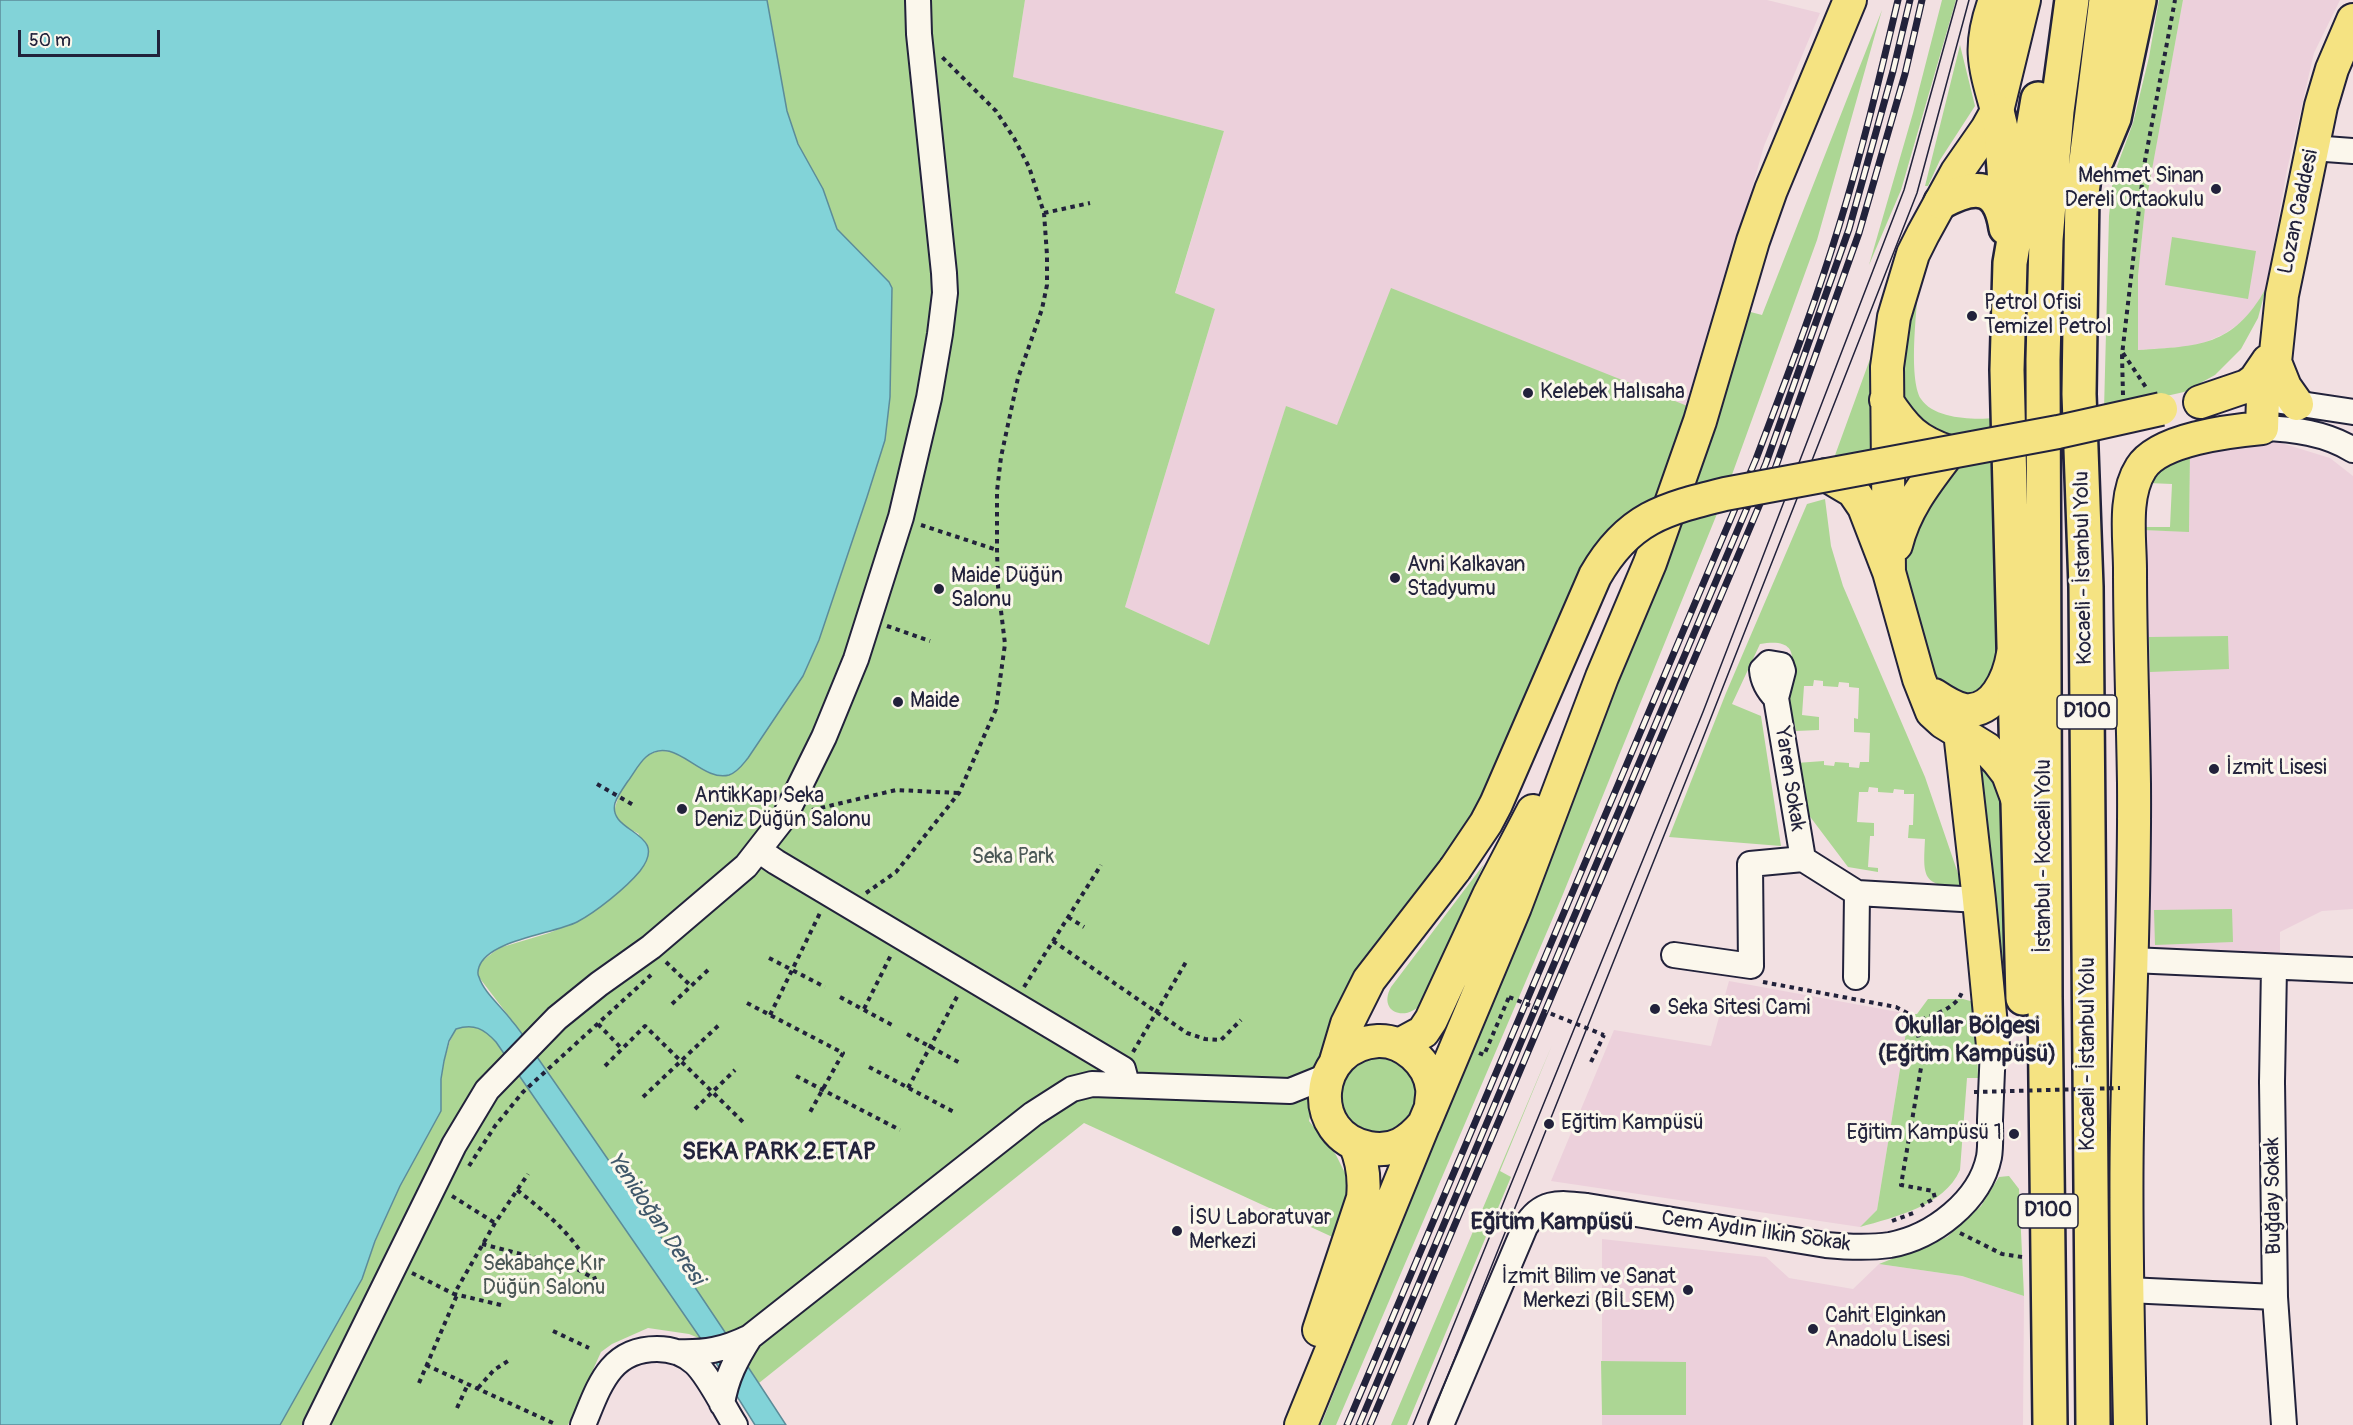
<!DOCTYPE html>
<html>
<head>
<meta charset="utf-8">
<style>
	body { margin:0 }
	#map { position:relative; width:2353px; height:1425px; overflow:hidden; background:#f2e0e2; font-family:Pangolin,sans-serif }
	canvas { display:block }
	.scale { position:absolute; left:18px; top:30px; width:142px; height:27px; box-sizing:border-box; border:3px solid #22223b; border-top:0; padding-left:8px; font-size:18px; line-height:21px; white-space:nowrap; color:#22223b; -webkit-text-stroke:4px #fbf7ec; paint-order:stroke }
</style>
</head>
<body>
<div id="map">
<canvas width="2353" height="1425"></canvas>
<div class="scale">50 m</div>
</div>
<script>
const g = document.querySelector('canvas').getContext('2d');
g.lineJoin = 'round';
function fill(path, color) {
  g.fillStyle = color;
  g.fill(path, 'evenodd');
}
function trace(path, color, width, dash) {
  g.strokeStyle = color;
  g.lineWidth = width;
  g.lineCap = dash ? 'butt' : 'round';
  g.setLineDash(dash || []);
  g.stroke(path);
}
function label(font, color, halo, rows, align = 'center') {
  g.font = font + ' Pangolin,sans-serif';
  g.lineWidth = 6;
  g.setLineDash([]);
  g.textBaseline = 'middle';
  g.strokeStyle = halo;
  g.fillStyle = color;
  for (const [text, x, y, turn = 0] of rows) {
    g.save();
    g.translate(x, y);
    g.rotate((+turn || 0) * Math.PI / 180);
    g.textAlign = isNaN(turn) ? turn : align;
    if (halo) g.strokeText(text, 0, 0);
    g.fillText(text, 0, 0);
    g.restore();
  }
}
fill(new Path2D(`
	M1025,0H1767L1820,13L1764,146L1690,407L1337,425L1286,407L1209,645L1125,607L1215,309L1175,294L1224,131L1013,77Z
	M2183,0H2340L2314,53L2287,170L2266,288L2256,305L2242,322L2224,334L2197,346L2138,350V276L2145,207Z
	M2265,438L2330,458L2353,476V909L2322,911L2280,932V958L2150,951L2145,787L2142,530L2189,531L2190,452Z
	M1729,981L1909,1014L1877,1210L1860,1227L1551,1181L1614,1030L1711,1046Z
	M1602,1239L1766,1257L1789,1278L1853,1289L1879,1264L1962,1276L2024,1296L2023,1425H1602Z`), '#ecd0db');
fill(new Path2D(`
	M767,0H1025L1013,77L1224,131L1175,293L1215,309L1125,607L1209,645L1286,406L1337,425L1391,288L1690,407L1658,499L1622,521L1588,558L1511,741L1477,814L1346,989L1323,1055L1309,1121L1336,1155L1356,1195L1339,1240L1084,1123L759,1383L566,1098L548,1118L701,1339L689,1334L648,1328L612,1344L601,1352L568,1425H280L362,1279L375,1242L400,1186L441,1111V1079L444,1061L450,1041L456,1029C468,1025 477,1026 488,1033L514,1023L478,976V969L482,961L499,948L549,933L576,922L590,914L639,834C630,829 618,824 615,813C613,800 636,765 646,757C651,753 657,751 663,751C680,751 703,769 719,775L737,771L748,758L803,676L819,640L885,440L890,397L892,288L889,282L837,229L823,189L798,144L787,111Z
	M1942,0H1956L1901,190L1869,265L1913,113Z
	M2159,0H2183L2145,208L2138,276V350C2199,346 2233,347 2266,288L2258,318L2241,349L2215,375L2184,392L2104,410L2109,216L2113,177L2133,123L2149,57Z
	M1882,10L1817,240L1725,494L1561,899L1336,1425H1321L1644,615L1743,310L1762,315Z
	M1960,45L1975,106L1940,160L1928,186H1925Z
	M2172,237L2256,251L2248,299L2165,285Z
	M1919,280C1917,307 1908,378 1921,399C1934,419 1974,420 1994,418L1996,432L1934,438L1894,391L1895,360Z
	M1874,348L1875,449L1834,458Z
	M2190,452L2189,532L2142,530V527H2170L2172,484L2148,483L2152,474Z
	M1995,458L2007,646L1984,691L1963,697L1936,682C1925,645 1892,565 1910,530C1920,511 1944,484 1958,467Z
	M1825,499L1831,546L1843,586L1925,777L1963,888C1922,885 1923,878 1925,839L1908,838L1909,825H1913L1914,794H1904V790L1894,789L1893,793L1878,792V788L1869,787L1868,792H1859L1857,822L1874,823V836H1870L1868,867L1878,868V872L1848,867L1808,814L1797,792L1796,763L1824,761V765L1834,766L1835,762L1849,763V767L1859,768L1860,762H1869L1870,733L1854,732V718L1858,719L1859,688L1849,687V683L1839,682L1838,687L1823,686V681L1814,680L1813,686H1804L1802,715L1819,717V730L1796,731C1794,720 1790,709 1789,698C1786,672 1810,636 1760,644L1732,704L1761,716L1781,846L1669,837L1726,693L1807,504Z
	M2228,636L2229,669L2150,672L2149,637Z
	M1972,747L2001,780L2016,913L1995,1002Z
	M1484,864L1423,1002C1407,1023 1377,1013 1391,987Z
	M2232,909L2233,942L2155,945L2154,910Z
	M1928,999H1963L1974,1002L1976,1011L1978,1078H1967L1960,1170C1944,1206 1895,1217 1860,1227L1877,1210L1909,1014H1917Z
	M1552,1045L1500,1171L1511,1177L1407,1425H1391Z
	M1369,1054C1377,1055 1390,1054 1396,1059C1438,1087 1412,1146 1363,1133C1356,1131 1348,1121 1342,1116L1339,1078Z
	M2009,1176L2019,1189L2024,1296L1962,1276L1879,1264L1947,1237L1981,1206L1999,1177Z
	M1601,1361L1686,1362V1415H1602Z`), '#acd694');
const water = new Path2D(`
	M0,0H767L787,111L798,144L823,189L837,229L889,282L892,288L890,397L885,440L867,497L819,640L803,676L748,758C743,764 738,772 729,775C701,783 674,733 646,757C639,763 634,773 628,781C624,787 618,795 615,803C607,834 671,831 640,871C626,888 596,912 577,922C553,934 488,940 479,967C478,970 477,974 479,977C484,993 502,1007 512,1021C521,1031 528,1043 535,1054C620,1176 705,1300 786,1425H755L701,1339L496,1042C484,1029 474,1023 456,1029L449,1041L444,1061L441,1079V1111L400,1186L375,1241L362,1279L280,1425H0Z`);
fill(water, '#82d3d8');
trace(water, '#5c8c99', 1.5);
const minor = new Path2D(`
	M2312,148L2353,151
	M2281,401L2353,412
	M2262,428C2293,429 2326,433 2353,450
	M1776,698C1768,690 1763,682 1762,670L1769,663L1781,665L1783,671L1776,698L1803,859
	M760,851L776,862L1123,1069L1127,1084
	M1674,955L1751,966L1750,864L1803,859L1857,893L1979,900
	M2132,960L2353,970
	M2274,967L2272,1082L2275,1297L2284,1425
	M1856,977L1857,893
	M2128,1290L2275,1297
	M676,1352C706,1353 723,1350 750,1337L1033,1114L1072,1089L1092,1084L1290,1091L1327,1076
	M722,1404C726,1378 736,1359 750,1337
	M316,1425L454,1145L487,1090L557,1018L599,984L651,947L746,866L785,816L824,737L856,659L901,517L929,398L940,334L945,293L944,273L919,34L918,0
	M583,1425C599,1387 609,1349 657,1349C671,1349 684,1353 695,1363C709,1376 724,1408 735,1425
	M1441,1425L1525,1227C1541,1200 1559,1203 1587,1206L1826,1245C1847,1247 1869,1248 1890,1245C1933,1237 1980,1201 1989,1157C1991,1145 1990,1132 1990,1120C1991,1095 1992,1071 1993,1046`);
const major = new Path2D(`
	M1995,0C1978,46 1984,64 1997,110
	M1886,400C1905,429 1916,441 1949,452C1927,481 1905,508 1896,545
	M2200,402L2247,386L2255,380L2268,361
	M2297,404L2285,387L2275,362L2282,295L2321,106L2332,69L2353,20
	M1826,475L1853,491L1864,507L1889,572L1919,679L1932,712L1943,722L1987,749L1998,761L2008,774L2018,801
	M1889,572L1887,367L1894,317L1913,254L1923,234L1957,172L1987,129L1997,111L2024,0
	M1934,695C1943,701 1954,708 1964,710C1994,714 2009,678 2013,654
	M1954,717L1960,732L1979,900L1993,1046
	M1399,1045L1423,1032L1431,1020L1489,895L1533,811
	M1336,1061L1347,1024L1369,980L1455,869
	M1431,1106C1431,1101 1433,1094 1432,1088C1429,1063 1404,1040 1378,1041C1313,1045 1305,1136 1369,1148C1393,1153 1410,1141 1424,1124L1515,907L1602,677L1650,563L1700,421L1753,241L1771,190L1850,0
	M1319,1330L1363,1198C1365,1178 1363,1162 1355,1144
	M1301,1425L1423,1126
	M2130,1425C2128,1327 2125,1228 2127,1129C2129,1014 2135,899 2134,784C2133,713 2130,642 2130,570C2130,539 2123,496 2141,468C2159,439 2230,431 2262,428L2263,398L2261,392L2268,361`);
const highway = new Path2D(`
	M1997,111L2001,128L2007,210
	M2097,159L2114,118L2139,0
	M1941,202C1975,184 1999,183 2006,228
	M2023,998L2007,370L2010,263L2038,99
	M2050,1425L2045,997L2043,360L2046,240L2051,180L2057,111L2072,0
	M2093,1425L2086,587L2079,394L2082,193L2106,0`);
trace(minor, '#22223b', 28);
trace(major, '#22223b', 36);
trace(highway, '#22223b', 38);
trace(new Path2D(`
	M1044,213L1090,203
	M2123,353L2147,389
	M2123,395L2122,355L2144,166L2175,0
	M921,525L997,550
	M887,626L930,641
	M597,784L635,806
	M812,810L896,790L958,793
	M866,893L896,872L959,793L996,709L1005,644L998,586L997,550V491L1001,457L1018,378L1042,309L1047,285V255L1044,213L1029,167L1014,138L996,111L942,57
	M1068,917L1084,927
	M1053,941L1187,1033L1205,1039L1221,1040L1241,1020
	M769,958L825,987
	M666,962L691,986
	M1763,982L1896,1007L1909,1014L1918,1035L1923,1056L1901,1185L1933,1191L1935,1198L1921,1206
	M1024,987L1101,865
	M840,997L892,1025
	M747,1003L843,1053L809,1114
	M672,1004L708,970
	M864,1009L891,955
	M770,1015L821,911
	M1913,1023C1929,1016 1956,1010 1962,992
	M598,1024L622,1049
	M907,1034L960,1063
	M1133,1052L1186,962
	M1479,1053L1484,1055L1509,997
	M1591,1062L1604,1035
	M605,1066L645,1026L744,1123
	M869,1067L954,1112
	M796,1076L900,1130
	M908,1088L959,993
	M643,1097L721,1023
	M695,1109L735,1070
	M469,1166L495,1126L523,1092L651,975
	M452,1196L495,1223
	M1892,1221L1916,1212
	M1960,1233L2002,1254L2022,1257
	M482,1244L575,1268L595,1279C580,1240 549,1215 517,1190
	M412,1273L454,1294
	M501,1305L454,1294L495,1223L528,1174
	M553,1331L589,1348
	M426,1365L555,1424
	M419,1383L457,1295
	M478,1388L494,1370L508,1361
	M457,1408L468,1384`), '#22223b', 4, [4.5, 4.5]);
trace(minor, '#fbf7ec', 24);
trace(major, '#f5e382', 32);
trace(highway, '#f5e382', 33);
trace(new Path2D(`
	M1413,1425L1703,712L1904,190L1957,0
	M1428,1425L1701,743L1917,193L1969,0`), '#22223b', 1.5);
const rail = new Path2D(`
	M1347,1425L1756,459C1785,382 1815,305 1839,226C1862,152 1880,76 1898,0
	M1359,1425L1766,463L1849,229L1893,71L1910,0
	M1370,1425L1776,466L1859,233L1905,74L1922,0`);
trace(rail, '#22223b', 7);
trace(rail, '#fbf7ec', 4.5, [14]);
const majorBridge = new Path2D(`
	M1455,869L1486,823L1496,804L1595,576C1628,518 1664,509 1725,494L2058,432L2161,409`);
trace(majorBridge, '#22223b', 36, []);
trace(new Path2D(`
	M1509,997L1604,1035
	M1974,1092L2120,1088`), '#22223b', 4, [4.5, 4.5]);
trace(majorBridge, '#f5e382', 32);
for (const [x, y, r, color] of [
	[2216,189,6,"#22223b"],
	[1972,316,6,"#22223b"],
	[1528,393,6,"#22223b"],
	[1395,578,6,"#22223b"],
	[939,589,6,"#22223b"],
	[898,702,6,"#22223b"],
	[2214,769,6,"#22223b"],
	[682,809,6,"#22223b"],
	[1655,1009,6,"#22223b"],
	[1549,1124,6,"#22223b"],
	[2014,1134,6,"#22223b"],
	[1177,1231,6,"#22223b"],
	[1688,1290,6,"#22223b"],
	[1813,1329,6,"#22223b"]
]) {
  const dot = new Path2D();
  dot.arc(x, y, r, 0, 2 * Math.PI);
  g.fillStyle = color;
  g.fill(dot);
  trace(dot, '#fbf7ec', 2);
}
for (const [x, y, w] of [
	[2087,712,60],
	[2048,1211,60]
]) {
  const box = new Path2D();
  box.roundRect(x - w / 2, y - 17, w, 34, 4.5);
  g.fillStyle = '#fbf7ec';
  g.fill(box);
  trace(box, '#22223b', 1.5);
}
label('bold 20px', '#22223b', null, [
	["D100",2087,712],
	["D100",2048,1211]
]);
label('21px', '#22223b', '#fbf7ec', [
	["Mehmet Sinan",2204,177,"right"],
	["Dereli Ortaokulu",2204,201,"right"],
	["Petrol Ofisi",1984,304],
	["Temizel Petrol",1984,328],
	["Kelebek Halısaha",1540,393],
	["Avni Kalkavan",1407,566],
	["Stadyumu",1407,590],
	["Maide Düğün",951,577],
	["Salonu",951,601],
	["Maide",910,702],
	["İzmit Lisesi",2226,769],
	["AntikKapı Seka",694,797],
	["Deniz Düğün Salonu",694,821],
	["Seka Sitesi Cami",1667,1009],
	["Eğitim Kampüsü",1561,1124],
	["Eğitim Kampüsü 1",2002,1134,"right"],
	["İSU Laboratuvar",1189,1219],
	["Merkezi",1189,1243],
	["İzmit Bilim ve Sanat",1676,1278,"right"],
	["Merkezi (BİLSEM)",1676,1302,"right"],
	["Cahit Elginkan",1825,1317],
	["Anadolu Lisesi",1825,1341]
], 'left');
label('21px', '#22223b', '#fbf7ec', [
	["Lozan Caddesi",2299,212,-78],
	["Kocaeli - İstanbul Yolu",2084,568,-91],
	["Yaren Sokak",1789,779,81],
	["İstanbul - Kocaeli Yolu",2045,856,-90],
	["Kocaeli - İstanbul Yolu",2089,1054,-90],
	["Buğday Sokak",2274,1196,-91],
	["Cem Aydın İlkin Sokak",1756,1232,8]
]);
label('21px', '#4b5856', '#fbf7ec', [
	["Seka Park",1013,858],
	["Sekabahçe Kır",544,1265],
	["Düğün Salonu",544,1289]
]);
label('italic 22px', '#3f576a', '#fbf7ec', [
	["Yenidoğan Deresi",655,1219,56]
]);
label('bold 24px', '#22223b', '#fbf7ec', [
	["Okullar Bölgesi",1967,1027],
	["(Eğitim Kampüsü)",1967,1055],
	["SEKA PARK 2.ETAP",779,1153],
	["Eğitim Kampüsü",1552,1223]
]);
</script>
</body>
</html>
